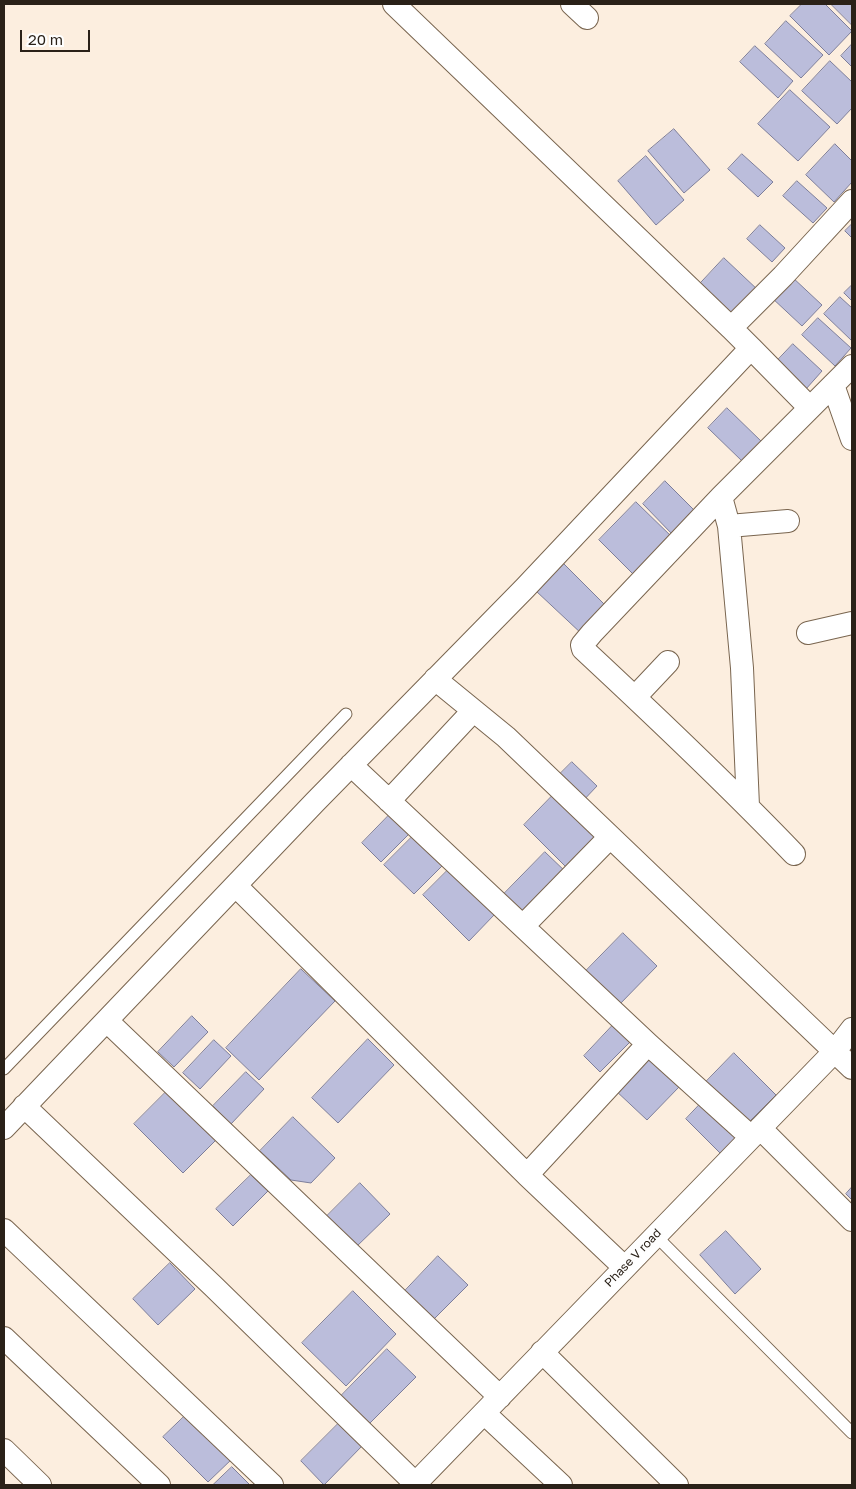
<!DOCTYPE html>
<html>
<head>
<meta charset="utf-8">
<style>
	body { margin:0 }
	#map { position:relative; width:856px; height:1489px; overflow:hidden; background:#fceedf; font-family:"Golos Text",sans-serif }
	canvas { display:block }
	.frame { position:absolute; inset:0; border:5px solid #2a2118; pointer-events:none }
	.scale { position:absolute; left:20px; top:30px; width:70px; height:22px; box-sizing:border-box; border:2px solid #2a2118; border-top:0; padding-left:6px; font-size:15px; line-height:18px; white-space:nowrap; color:#2a2118; -webkit-text-stroke:4px #fefefe; paint-order:stroke }
</style>
</head>
<body>
<div id="map">
<canvas width="856" height="1489"></canvas>
<div class="frame"></div>
<div class="scale">20 m</div>
</div>
<script>
const g = document.querySelector('canvas').getContext('2d');
g.lineJoin = 'round';
function fill(path, color) {
  g.fillStyle = color;
  g.fill(path, 'evenodd');
}
function trace(path, color, width, dash) {
  g.strokeStyle = color;
  g.lineWidth = width;
  g.lineCap = dash ? 'butt' : 'round';
  g.setLineDash(dash || []);
  g.stroke(path);
}
function label(font, color, halo, rows, align = 'center') {
  g.font = font + ' "Golos Text",sans-serif';
  g.lineWidth = 5;
  g.setLineDash([]);
  g.textBaseline = 'middle';
  g.strokeStyle = halo;
  g.fillStyle = color;
  for (const [text, x, y, turn = 0] of rows) {
    g.save();
    g.translate(x, y);
    g.rotate((+turn || 0) * Math.PI / 180);
    g.textAlign = isNaN(turn) ? turn : align;
    if (halo) g.strokeText(text, 0, 0);
    g.fillText(text, 0, 0);
    g.restore();
  }
}
const building = new Path2D(`
	M802,4H825L852,31L829,55L790,16Z
	M831,4H852V25Z
	M786,21L823,55L801,78L765,44Z
	M852,44V67L841,56Z
	M755,46L793,81L778,98L740,62Z
	M830,61L852,82V108L837,124L802,91Z
	M790,90L830,127L798,161L758,124Z
	M674,129L710,170L684,193L648,151Z
	M835,144L852,161V182L834,202L806,175Z
	M742,154L773,182L758,197L728,169Z
	M646,156L684,200L656,225L618,181Z
	M797,181L827,208L813,223L783,196Z
	M852,224V238L845,231Z
	M760,225L785,248L772,262L747,239Z
	M724,258L759,291L732,320L697,287Z
	M791,276L822,305L802,326L771,297Z
	M852,285V301L844,293Z
	M840,297L852,308V341L824,314Z
	M818,318L851,348L835,366L802,335Z
	M793,344L822,371L806,389L777,361Z
	M727,408L762,442L743,462L708,428Z
	M665,481L696,512L673,535L643,504Z
	M636,502L674,539L636,577L599,540Z
	M564,564L608,608L583,635L536,591Z
	M572,762L597,786L580,804L555,779Z
	M555,793L603,840L571,872L524,825Z
	M395,809L415,828L381,862L362,843Z
	M417,832L447,861L414,894L384,865Z
	M545,852L568,874L524,920L501,897Z
	M449,869L495,914L469,941L423,895Z
	M623,933L657,966L618,1006L584,973Z
	M301,969L335,1001L259,1080L226,1048Z
	M192,1016L208,1032L174,1067L158,1052Z
	M614,1024L631,1041L600,1072L584,1056Z
	M368,1039L394,1065L338,1123L312,1098Z
	M214,1040L231,1056L200,1089L183,1073Z
	M734,1053L776,1095L743,1128L701,1087Z
	M647,1055L679,1087L647,1120L614,1089Z
	M246,1072L264,1089L231,1124L213,1106Z
	M171,1087L219,1137L183,1173L134,1124Z
	M704,1100L739,1135L721,1154L686,1119Z
	M293,1117L335,1158L311,1183L291,1180L260,1151Z
	M251,1175L268,1191L233,1226L216,1209Z
	M360,1183L390,1214L355,1248L325,1218Z
	M852,1187V1200L846,1194Z
	M726,1231L761,1269L735,1294L700,1255Z
	M438,1256L468,1285L432,1321L403,1293Z
	M170,1263L195,1289L158,1325L133,1299Z
	M353,1291L396,1334L346,1386L302,1343Z
	M387,1349L416,1377L369,1424L341,1396Z
	M189,1412L233,1458L208,1482L163,1437Z
	M340,1422L363,1445L324,1485L301,1461Z
	M232,1467L250,1485H213Z`);
fill(building, '#bbbddb');
trace(building, '#7d7e9a', 1);
const lane = new Path2D(`
	M4,1069L346,714
	M655,1235L852,1433`);
const street = new Path2D(`
	M394,4L731,328
	M572,4L587,18
	M751,348L810,408
	M833,385L852,439
	M721,497L729,526L742,668L748,806
	M729,526L788,521
	M808,633L852,623
	M435,679L506,737L852,1068
	M635,697L668,662
	M351,765L648,1044L751,1137
	M389,801L473,711
	M794,854C726,783 655,716 583,649L582,645L592,633L721,497L852,366
	M236,886L527,1175L624,1267
	M523,926L610,837
	M107,1021L500,1397
	M24,1106L213,1286L417,1485
	M4,1128L315,802L525,588L751,348L731,328L783,276L852,201
	M760,1128L852,1220
	M527,1175L648,1044
	M4,1230L272,1485
	M4,1338L159,1485
	M542,1352L677,1485
	M484,1413L561,1485
	M4,1450L40,1485
	M414,1485L835,1051L852,1029`);
trace(lane, '#79654f', 13);
trace(street, '#79654f', 24);
trace(lane, '#fff', 11);
trace(street, '#fff', 22);
label('12px', '#2a2118', '#fefefe', [
	["Phase V road",633,1258,-46]
]);
</script>
</body>
</html>
